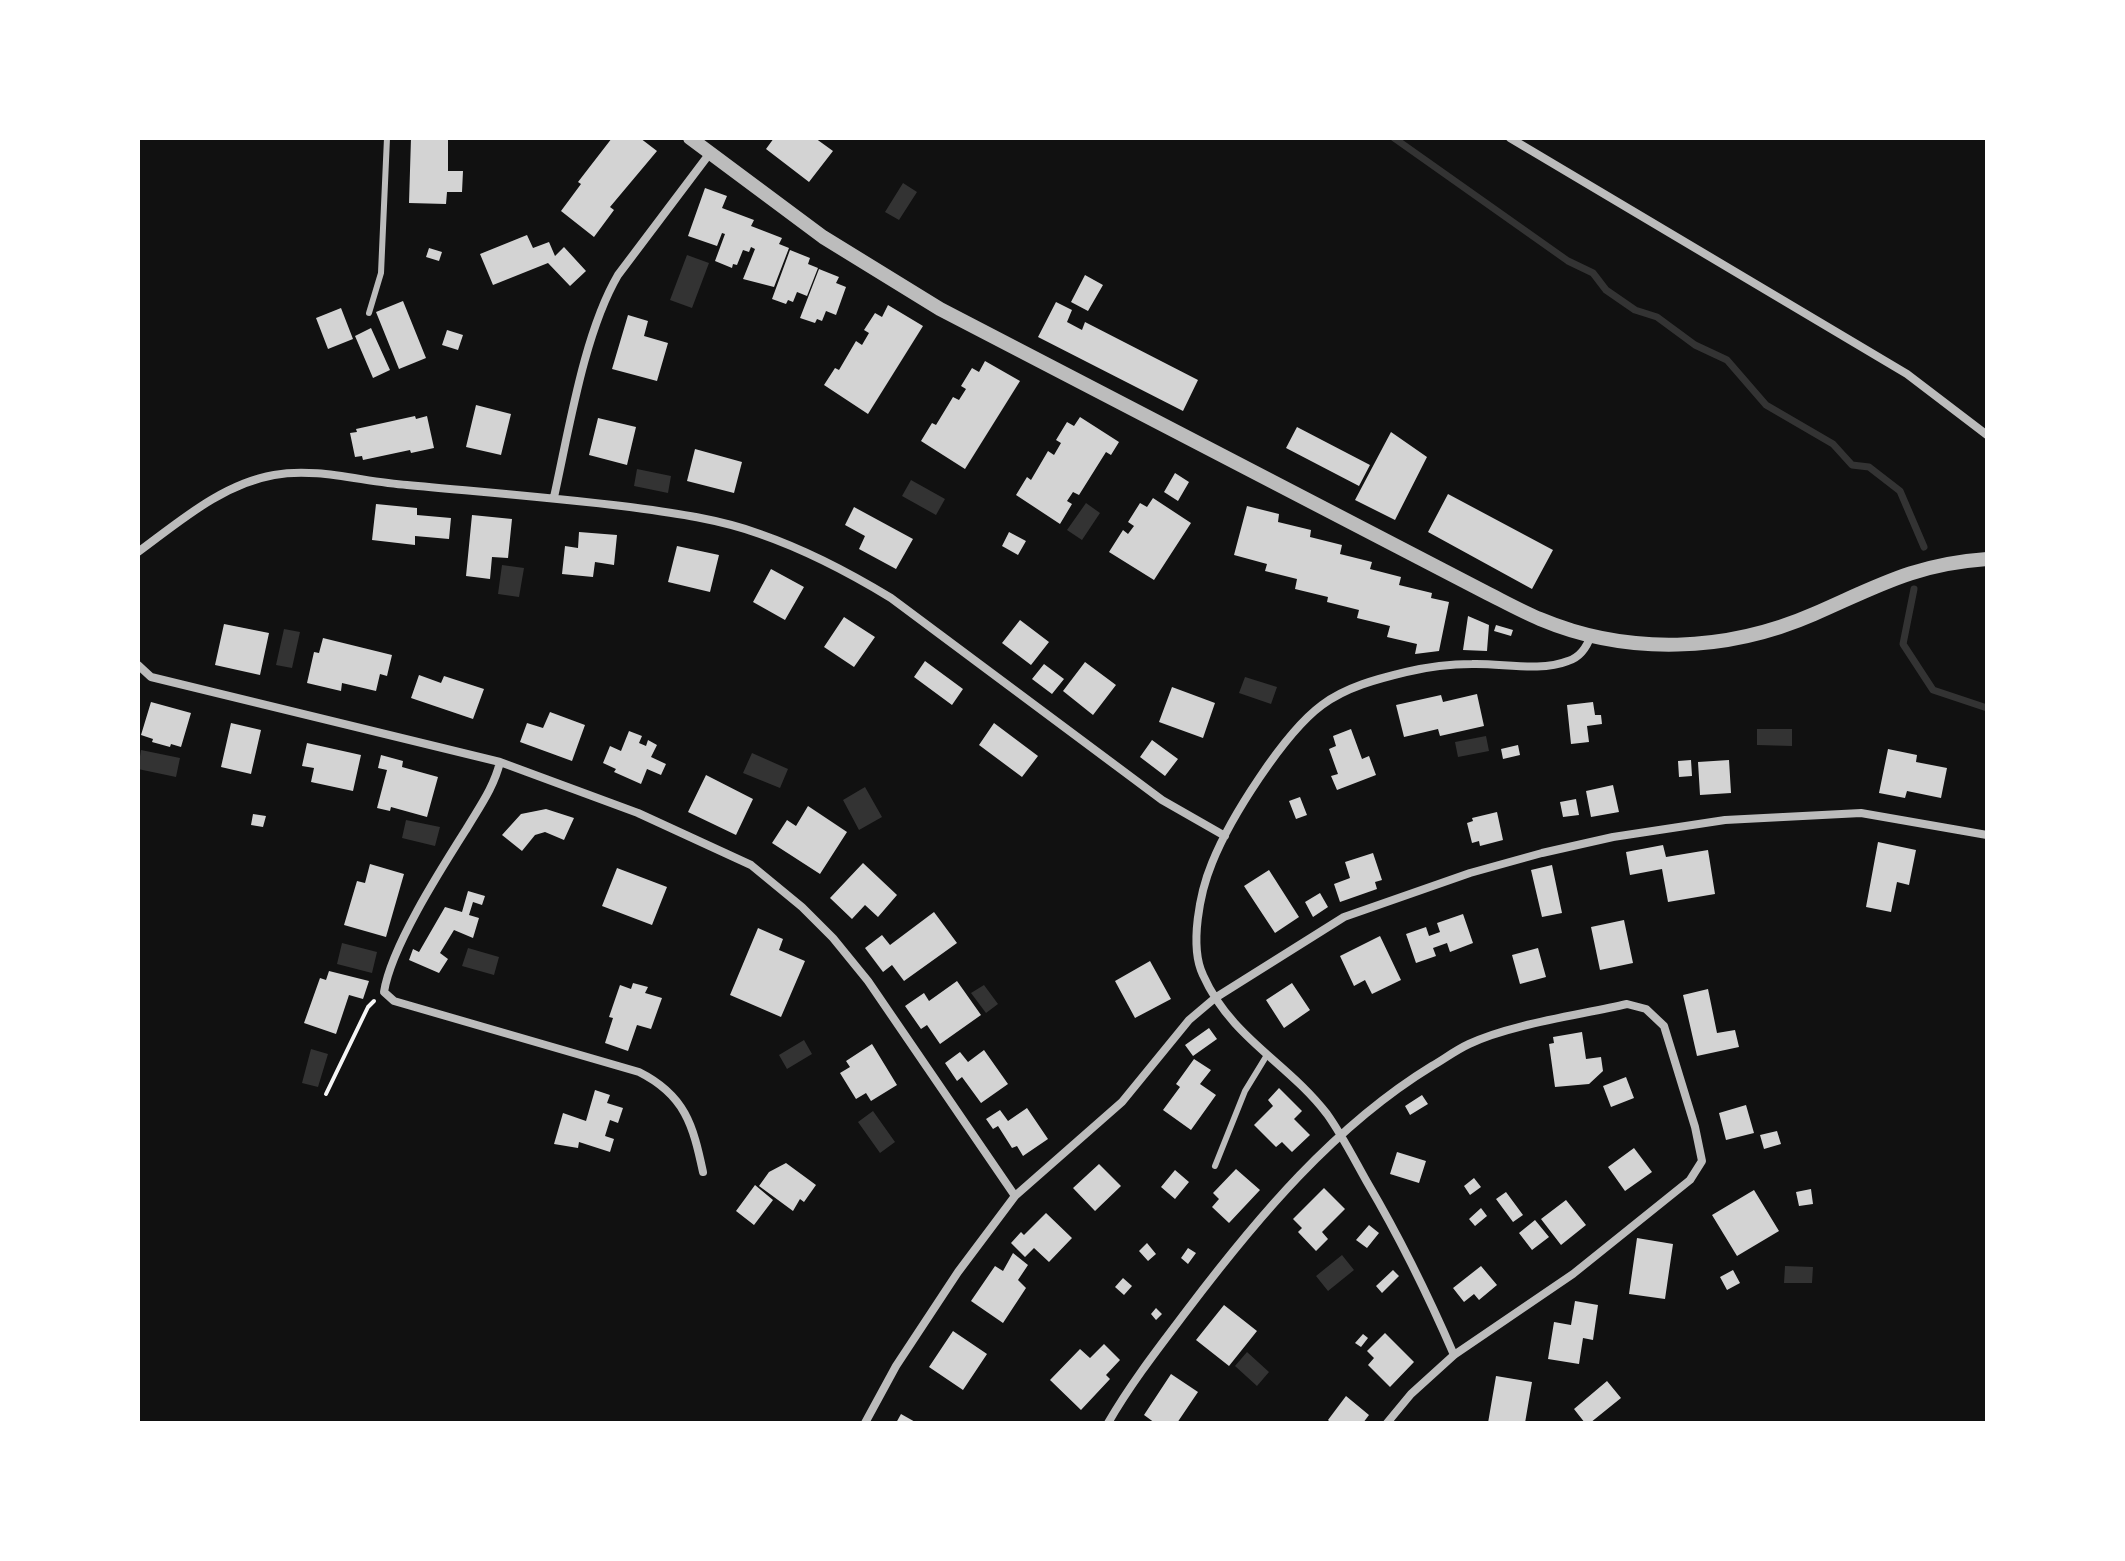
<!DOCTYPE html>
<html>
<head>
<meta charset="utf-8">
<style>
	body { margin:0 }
	#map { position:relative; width:2125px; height:1561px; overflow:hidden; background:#111; font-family:"Roboto Condensed",sans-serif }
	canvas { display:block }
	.frame { position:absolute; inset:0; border:140px solid #fff; pointer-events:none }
</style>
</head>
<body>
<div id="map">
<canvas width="2125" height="1561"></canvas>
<div class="frame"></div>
</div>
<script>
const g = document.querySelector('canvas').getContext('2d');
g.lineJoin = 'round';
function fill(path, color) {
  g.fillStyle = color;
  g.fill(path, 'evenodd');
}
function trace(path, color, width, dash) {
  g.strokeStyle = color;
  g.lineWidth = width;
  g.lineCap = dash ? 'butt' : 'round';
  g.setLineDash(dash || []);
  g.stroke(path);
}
fill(new Path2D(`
	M903,183L917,192L899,220L885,212Z
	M687,255L709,263L692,308L670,300Z
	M637,469L671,476L668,493L634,486Z
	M911,480L945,499L936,515L902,496Z
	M1086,503L1100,513L1082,540L1067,530Z
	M502,565L524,568L519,597L498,594Z
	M284,629L300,632L292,668L276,665Z
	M1245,677L1277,687L1271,704L1239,693Z
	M1757,729H1792V746L1757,745Z
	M1486,736L1489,751L1458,757L1455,742Z
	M141,750L180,758L176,777L138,769Z
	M752,753L788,769L780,788L743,773Z
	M865,787L882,817L859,830L843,800Z
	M406,820L440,827L435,846L402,838Z
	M342,943L377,952L372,973L337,964Z
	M468,948L499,957L494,975L462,966Z
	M984,985L998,1004L986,1013L971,993Z
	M804,1040L812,1054L787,1069L779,1055Z
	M311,1049L328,1054L318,1087L302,1083Z
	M873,1111L895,1142L880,1153L858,1122Z
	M1342,1255L1354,1270L1328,1291L1316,1276Z
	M1785,1266L1813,1267L1812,1283H1784Z
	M1247,1352L1269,1372L1257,1386L1235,1366Z`), '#333');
trace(new Path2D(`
	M1394,138L1568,261L1593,273L1606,290L1635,310L1657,317L1695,345L1727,360L1766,405L1833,444L1852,465L1869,467L1900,491L1924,547
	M1914,589L1903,644L1933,690L1987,708`), '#333', 7);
fill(new Path2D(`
	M411,138H448V171H463L462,192H447L446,204L409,203Z
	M612,138H640L657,151L610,207L614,210L594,237L561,211L581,184L578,182Z
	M774,138H815L833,151L809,182L766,149Z
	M705,188L727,196L722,208L754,220L751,226L782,238L779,244L789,248L774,287L743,279L755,249L751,247L749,252L743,250L737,265L733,264L732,268L715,261L725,234L722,233L717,246L688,236Z
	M527,235L533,248L549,242L555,256L564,247L586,271L570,286L548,263L493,285L480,254Z
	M429,248L442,252L439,261L426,257Z
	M790,250L810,258L808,264L818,268L807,296L797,292L793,302L788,300L786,304L772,299Z
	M819,269L839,277L836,283L846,287L836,315L826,311L822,321L817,319L815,323L800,318Z
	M1085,275L1103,285L1088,311L1071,302Z
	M403,301L426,358L399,369L376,312Z
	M1056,302L1072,310L1067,322L1082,330L1085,322L1198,380L1183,411L1038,337Z
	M888,305L923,326L868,414L824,385L835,368L839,370L856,341L862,345L869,333L864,330L875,313L882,317Z
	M341,308L353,339L328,349L316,318Z
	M628,315L648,321L644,336L668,343L657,381L612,369Z
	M371,328L390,370L373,378L355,336Z
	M447,330L463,335L458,350L442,345Z
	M985,361L1020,381L965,469L921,441L932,423L936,425L953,397L959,400L966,389L961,386L972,368L979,372Z
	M476,405L511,414L501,455L466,447Z
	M415,416L416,419L427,416L434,448L411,453L410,450L363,460L362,456L355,457L350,433L357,432L356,429Z
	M1080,417L1119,442L1111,455L1106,452L1079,495L1073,492L1067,501L1072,504L1060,524L1016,495L1027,477L1031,480L1048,451L1054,455L1061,443L1056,440L1067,422L1074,426Z
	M598,418L636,427L627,465L589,455Z
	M1297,427L1370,465L1359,486L1286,448Z
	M1391,432L1427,457L1395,520L1355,500Z
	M695,449L742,462L734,493L687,481Z
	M1175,473L1189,482L1178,501L1164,492Z
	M1448,494L1553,550L1532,589L1428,532Z
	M1153,498L1191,523L1154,580L1109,552L1123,530L1128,534L1134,526L1128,522L1140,503L1147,507Z
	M376,504L417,508V515L451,518L449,539L415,536V545L372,540Z
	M1247,506L1279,514L1278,522L1311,530L1310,537L1342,545L1340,554L1372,562L1370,569L1401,577L1399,585L1432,593L1431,598L1449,602L1439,651L1415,654L1417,644L1387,637L1390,626L1357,618L1359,610L1327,602L1328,597L1295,589L1297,579L1265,571L1267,564L1234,555Z
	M854,507L913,539L896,569L859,549L865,536L845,525Z
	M472,515L512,519L508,558L492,557L490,579L466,576Z
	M579,532L617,535L614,565L595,562L593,577L562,574L565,546L578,548Z
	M1009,532L1026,541L1018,555L1002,546Z
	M677,546L719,555L710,592L668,582Z
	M771,569L804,587L785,620L753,602Z
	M1468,616L1489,625L1487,651L1463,650Z
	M844,617L875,637L854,667L824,647Z
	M1020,620L1049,642L1031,665L1002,643Z
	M224,624L269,633L260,675L215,665Z
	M1496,625L1513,630L1511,636L1494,631Z
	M323,638L392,655L387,676L380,674L376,691L342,683L341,691L307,683L314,652L319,653Z
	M925,661L963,689L952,705L914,677Z
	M1085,662L1116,685L1093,715L1063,691Z
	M1044,664L1064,679L1052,694L1032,679Z
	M419,675L441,683L444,676L484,689L473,719L411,698Z
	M1172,687L1215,703L1203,738L1159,722Z
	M1477,694L1484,726L1440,736L1438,729L1404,737L1396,705L1441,695L1443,702Z
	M151,702L191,713L181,747L171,744L170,747L152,742L153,739L141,735Z
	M1593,702L1595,715H1601L1602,724L1587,726L1589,742L1571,744L1567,705Z
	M550,712L585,725L572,761L520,742L527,723L543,728Z
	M231,723L261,730L251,774L221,767Z
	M994,723L1038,756L1022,777L979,745Z
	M1351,729L1362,759L1369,756L1376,775L1337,790L1331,776L1338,774L1329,749L1336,746L1333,736Z
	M629,731L642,736L639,743L646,746L648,740L657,745L651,757L666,764L661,775L647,769L641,784L614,772L616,769L603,763L610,746L621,751Z
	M1152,740L1178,759L1165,776L1140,757Z
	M307,743L361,755L353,791L311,782L314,768L302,766Z
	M1518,745L1520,755L1503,759L1501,749Z
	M1888,749L1917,755L1916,762L1947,768L1941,798L1907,791L1905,798L1879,793Z
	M381,755L403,761L402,767L438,777L427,817L391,807L390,811L377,808L387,770L378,768Z
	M1691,760L1692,776L1679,777L1678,761Z
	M1729,760L1731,793L1700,795L1698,762Z
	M706,775L753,799L736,835L688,812Z
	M1613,785L1619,812L1591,817L1586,791Z
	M1300,797L1307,815L1296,819L1289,801Z
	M1576,799L1579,815L1563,817L1560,802Z
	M808,806L847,832L820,874L772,843L787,820L796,826Z
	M546,809L574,818L564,840L545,832L535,835L522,851L502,835L521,814Z
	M1497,812L1503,840L1480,846L1479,841L1472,843L1467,823L1473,821L1472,818Z
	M253,814L266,816L263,827L251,825Z
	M1878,842L1916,850L1909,885L1897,882L1891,912L1866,907Z
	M1663,845L1666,857L1708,850L1715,894L1668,902L1662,869L1630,875L1626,852Z
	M1373,853L1382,880L1375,882L1377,889L1340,902L1334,884L1350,878L1345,862Z
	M863,863L897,895L878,917L865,905L852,919L830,898Z
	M370,864L404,874L386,937L344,925L357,881L365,883Z
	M1552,865L1562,913L1542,917L1531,870Z
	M617,868L667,887L652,925L602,906Z
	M1269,870L1299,917L1275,933L1244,886Z
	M468,891L485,896L482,905L473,902L469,915L479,918L473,938L454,930L440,953L448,959L439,973L409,960L413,949L419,952L445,907L462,912Z
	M1320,893L1328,907L1313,917L1305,902Z
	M934,912L957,943L904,981L892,965L883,972L865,948L882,935L890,945Z
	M1463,914L1473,943L1450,952L1447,943L1433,948L1436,956L1416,963L1406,934L1426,927L1429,936L1440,932L1437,923Z
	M1624,920L1633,963L1600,970L1591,927Z
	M758,928L783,939L779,950L805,961L781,1017L730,995Z
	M1380,936L1401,980L1372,994L1365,980L1354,986L1340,956Z
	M1538,948L1546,977L1520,984L1512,955Z
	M1150,961L1171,999L1135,1018L1115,981Z
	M329,971L369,981L363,999L349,995L336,1034L304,1023L320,978L326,980Z
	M957,981L981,1015L940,1044L927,1025L921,1029L905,1006L924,993L929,1001Z
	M633,983L648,987L645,993L662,998L651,1029L637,1025L628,1051L605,1043L613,1018L609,1017L620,985L631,989Z
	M1292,983L1310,1010L1284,1028L1266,1000Z
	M1708,989L1717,1033L1735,1030L1739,1047L1697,1056L1683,995Z
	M1209,1028L1217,1039L1193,1056L1185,1045Z
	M1582,1032L1586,1059L1601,1057L1603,1071L1589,1084L1555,1087L1549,1044L1554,1043L1553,1037Z
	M872,1044L897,1085L871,1101L866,1093L856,1099L840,1073L850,1067L846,1061Z
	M984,1050L1008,1084L981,1103L962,1077L957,1081L945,1063L960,1052L968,1062Z
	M1194,1059L1211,1070L1200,1084L1216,1095L1191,1130L1163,1110L1180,1087L1176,1084Z
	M1626,1077L1634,1098L1611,1107L1603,1086Z
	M1279,1088L1302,1111L1294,1119L1310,1135L1292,1152L1282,1142L1276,1147L1254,1125L1273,1106L1268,1100Z
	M595,1090L610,1095L607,1103L623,1108L618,1123L610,1120L605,1136L614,1139L610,1152L579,1142L578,1148L554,1144L563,1113L586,1121Z
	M1422,1095L1428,1104L1410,1115L1405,1106Z
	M1746,1105L1754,1133L1726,1140L1719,1113Z
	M1027,1108L1048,1139L1023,1156L1017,1146L1012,1148L998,1126L993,1129L986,1119L1000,1110L1008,1121Z
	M1777,1131L1781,1144L1764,1149L1760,1135Z
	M1634,1148L1652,1172L1625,1191L1608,1167Z
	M1397,1152L1426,1161L1419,1183L1390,1174Z
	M786,1163L816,1185L804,1202L800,1199L793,1211L759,1186L769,1172Z
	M1099,1164L1121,1186L1095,1211L1073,1188Z
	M1236,1169L1260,1190L1229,1223L1212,1207L1219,1199L1213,1193Z
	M1175,1170L1189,1182L1175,1199L1161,1187Z
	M1474,1178L1481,1187L1470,1195L1464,1186Z
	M755,1185L773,1200L754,1225L736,1211Z
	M1324,1188L1345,1209L1322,1232L1328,1239L1316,1251L1298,1232L1302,1228L1293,1219Z
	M1811,1189L1813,1204L1799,1206L1796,1192Z
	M1754,1190L1779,1231L1737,1256L1712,1215Z
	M1506,1192L1523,1215L1513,1222L1496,1199Z
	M1566,1200L1586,1225L1561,1245L1541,1219Z
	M1481,1208L1487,1216L1475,1226L1469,1219Z
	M1046,1213L1072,1238L1049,1262L1034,1248L1025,1257L1011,1243L1021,1232L1024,1235Z
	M1535,1220L1549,1237L1532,1250L1519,1233Z
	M1369,1225L1379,1233L1367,1248L1356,1240Z
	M1637,1238L1673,1244L1665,1299L1629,1294Z
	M1147,1243L1156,1254L1148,1261L1139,1251Z
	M1188,1248L1196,1253L1188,1264L1181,1258Z
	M1013,1253L1028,1265L1018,1280L1026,1288L1003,1323L971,1301L995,1266L1003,1271Z
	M1481,1266L1497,1285L1479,1300L1474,1294L1464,1302L1453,1288Z
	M1393,1270L1399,1276L1382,1293L1376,1286Z
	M1733,1270L1740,1283L1727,1290L1720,1277Z
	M1123,1278L1132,1286L1124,1295L1115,1287Z
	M1575,1301L1598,1305L1593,1340L1583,1338L1579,1364L1548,1359L1554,1322L1571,1325Z
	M1224,1305L1257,1331L1229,1366L1196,1340Z
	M1156,1308L1162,1314L1156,1320L1151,1314Z
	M953,1331L987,1354L963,1390L929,1367Z
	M1385,1333L1414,1362L1390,1387L1368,1365L1374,1358L1367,1351Z
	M1363,1334L1368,1338L1361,1347L1355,1343Z
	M1104,1344L1120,1360L1106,1375L1110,1379L1081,1410L1050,1380L1080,1349L1090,1358Z
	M1171,1374L1198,1392L1177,1423H1155L1144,1415Z
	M1496,1376L1532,1382L1525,1423H1488Z
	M1607,1381L1621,1398L1590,1423H1585L1574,1409Z
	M1346,1396L1369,1415L1363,1423H1331L1328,1420Z
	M901,1414L917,1423H896Z`), '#d3d3d3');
trace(new Path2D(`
	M326,1094L368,1007L374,1001`), '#f5f5f5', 4);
trace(new Path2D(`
	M369,313L381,273L387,138
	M1215,1166L1245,1091L1267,1055`), '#bcbcbc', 6);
trace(new Path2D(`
	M1510,138L1907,374L1987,435
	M554,497C569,430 584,333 618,275L710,153
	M138,552C179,522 222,484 274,475C317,467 363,482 407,485C481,492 556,498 630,507C674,513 719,519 760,534C806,550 850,573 891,598L1162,800L1225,836
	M138,665L151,677L500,762L638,813L751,865L802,907L833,938L868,981L1015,1196
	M500,762C494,787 480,806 467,828C441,869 391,947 384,992L394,1001L639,1072C685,1095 693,1125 703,1172
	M1454,1355C1428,1295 1400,1238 1367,1182C1354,1159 1342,1135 1327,1114C1287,1062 1231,1038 1203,975C1189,946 1200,892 1212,863C1230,818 1284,733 1322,705C1346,687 1377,679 1406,672C1427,667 1450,664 1472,664C1502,663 1540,672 1568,661C1581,657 1587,647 1591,635
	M865,1423L896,1366L958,1272L1015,1196L1122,1102L1189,1020L1215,998L1344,917L1470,873L1542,853L1613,837L1725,820L1861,813L1987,835
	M1108,1423C1131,1383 1160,1346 1188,1309C1257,1218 1334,1126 1432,1066C1444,1059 1456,1050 1469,1044C1511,1024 1580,1015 1627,1004L1646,1009L1664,1026L1695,1127L1702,1161L1690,1180L1573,1274L1454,1355L1411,1394L1387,1423`), '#bcbcbc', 8);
trace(new Path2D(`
	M690,138L823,237L940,309L1485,592C1503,601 1521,611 1540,619C1628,656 1727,652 1814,614C1878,586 1915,564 1987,559`), '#bcbcbc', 14);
</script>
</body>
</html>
